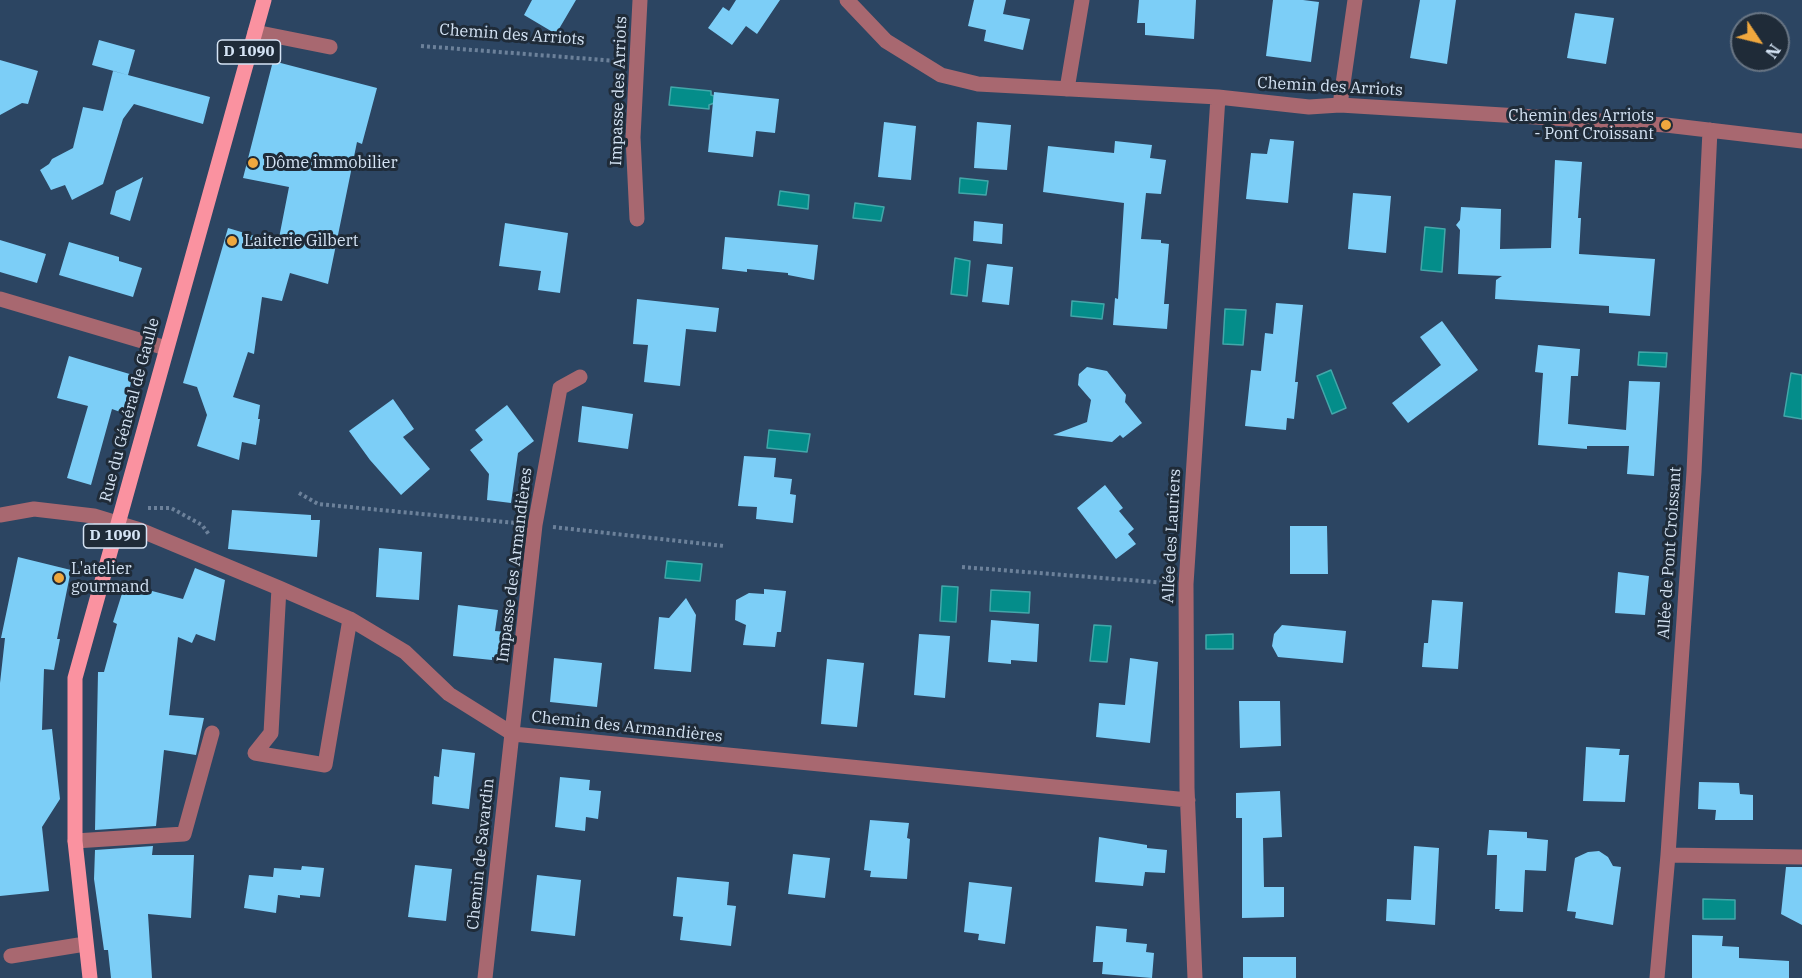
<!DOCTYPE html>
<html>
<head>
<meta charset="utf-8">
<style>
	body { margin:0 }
	#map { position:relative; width:1802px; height:978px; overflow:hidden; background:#2c4562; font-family:"IBM Plex Serif",serif }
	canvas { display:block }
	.north { position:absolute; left:1730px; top:12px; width:60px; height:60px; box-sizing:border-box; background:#1f2b38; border:2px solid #687584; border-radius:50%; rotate:125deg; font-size:16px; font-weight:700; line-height:24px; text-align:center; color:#d5e4f5 }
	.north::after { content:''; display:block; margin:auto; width:21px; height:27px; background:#efa73e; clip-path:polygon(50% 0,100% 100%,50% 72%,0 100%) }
</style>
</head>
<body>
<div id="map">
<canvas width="1802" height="978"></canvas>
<div class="north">N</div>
</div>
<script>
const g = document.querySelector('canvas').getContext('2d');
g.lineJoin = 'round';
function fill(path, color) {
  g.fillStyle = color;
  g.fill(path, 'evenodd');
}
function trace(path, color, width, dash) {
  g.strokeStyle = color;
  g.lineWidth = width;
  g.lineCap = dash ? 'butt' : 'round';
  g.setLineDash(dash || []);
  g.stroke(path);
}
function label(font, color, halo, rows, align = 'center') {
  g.font = font + ' "IBM Plex Serif",serif';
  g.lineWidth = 6;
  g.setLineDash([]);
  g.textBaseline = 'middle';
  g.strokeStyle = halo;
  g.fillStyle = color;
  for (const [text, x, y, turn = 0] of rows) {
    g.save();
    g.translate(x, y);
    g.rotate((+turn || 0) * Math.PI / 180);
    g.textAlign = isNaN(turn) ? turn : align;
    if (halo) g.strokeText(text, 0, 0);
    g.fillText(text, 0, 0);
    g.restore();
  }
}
const water = new Path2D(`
	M671,87L711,91V95L714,96V103L709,105V109L669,105Z
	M960,178L988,181L986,195L959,193Z
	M780,191L809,195L808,209L778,205Z
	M855,203L884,207L881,221L853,218Z
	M1425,227L1445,229L1442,272L1421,270Z
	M955,258L970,261L967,296L951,294Z
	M1072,301L1104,304L1102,319L1071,316Z
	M1225,309L1246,310L1243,345L1223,344Z
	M1639,352L1667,353L1666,367L1638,365Z
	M1331,370L1346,408L1332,414L1317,376Z
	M1791,373L1802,375V419L1784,416Z
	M769,430L810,434L807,452L767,448Z
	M667,561L702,564L700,581L665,578Z
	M942,586L958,587L956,622L940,621Z
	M991,590L1030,592L1029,613L990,611Z
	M1094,625L1111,626L1107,662L1090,661Z
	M1233,634V649H1206V635Z
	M1703,899L1735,900V919H1703Z`);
fill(water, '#048d8a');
trace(water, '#43a7aa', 1.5);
fill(new Path2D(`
	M532,0H576L556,34L524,15Z
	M736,0H780L757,34L746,26L732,45L708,28L723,7L729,11Z
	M974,0H1006L1003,14L1030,19L1023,50L984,41L986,30L968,26Z
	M1139,0H1196L1194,39L1145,35V23H1137Z
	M1273,0H1303L1319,2L1311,62L1266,56Z
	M1420,0H1456L1447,64L1410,58Z
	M1575,13L1614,18L1606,64L1567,58Z
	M99,40L135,50L128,75L92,65Z
	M0,60L38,71L28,104L22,103L0,115Z
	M273,61L377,88L362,144L357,142L328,284L290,273L282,301L262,297L254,354L248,352L233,397L260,405L258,419H260L256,445L242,442L239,460L197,446L207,415L197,387L183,383L228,228L278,243L289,187L243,178Z
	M113,71L210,97L203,124L134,104L123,119L103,184L72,200L65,185L51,190L40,170L49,164L52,159L73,148L83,107L103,111Z
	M714,92L779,99L775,133L756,131L753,157L708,152Z
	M884,122L916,126L911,180L878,177Z
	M977,122L1011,125L1007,170L974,168Z
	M1270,139L1294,141L1288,203L1246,199L1251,153L1267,154Z
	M1115,141L1152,145L1150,158L1166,160L1161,194L1146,193L1141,239L1161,240V243L1169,244L1164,304H1169L1167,329L1113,325L1115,298L1118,299L1124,203L1043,192L1048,146L1114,153Z
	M1555,160L1582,162L1578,218H1581L1579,254L1655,259L1650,316L1609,313V306L1495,299L1496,280L1502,276L1458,274L1460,230L1456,225L1460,220L1461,207L1501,209L1500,249L1551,248Z
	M143,177L130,221L110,214L116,191Z
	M1353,193L1391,196L1386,253L1348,249Z
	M974,221L1003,224L1002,244L973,241Z
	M505,223L568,233L560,293L538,290L541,271L499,266Z
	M725,237L818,245L814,280L788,275V273L747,269V272L722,269Z
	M0,240L46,254L37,283L0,272Z
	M69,242L119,257V261L142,268L133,297L59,275Z
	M987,264L1013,267L1009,305L982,302Z
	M637,299L719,308L716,332L686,329L680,386L644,382L648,345L633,344Z
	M1276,303L1303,305L1295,382H1298L1294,419L1287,418L1286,430L1245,426L1251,370L1261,371L1265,333L1273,334Z
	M1442,321L1478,370L1408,423L1392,403L1441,365L1420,337Z
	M1538,345L1580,349L1578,376H1571L1568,424L1626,430L1629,381L1660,382L1654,476L1627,474L1629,446H1587V449L1538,445L1543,373L1535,372Z
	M69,356L133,375L123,413L112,409L91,485L67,478L88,406L57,398Z
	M1087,367L1107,371L1126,395L1125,402L1142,423L1123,438L1120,435L1112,442L1053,435L1087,422L1091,400L1078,385L1079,374Z
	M393,399L414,429L403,437L430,469L401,495L370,460L349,431Z
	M507,405L534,441L518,453L511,503L487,500L489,474L470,450L483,440L475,430Z
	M582,406L633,414L628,449L578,442Z
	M744,456L776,458L774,477L792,479L790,494L796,495L793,523L756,519L757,507L738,506Z
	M1105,485L1123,508L1119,511L1134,529L1128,534L1136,544L1116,559L1077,508Z
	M232,510L311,515V520H320L317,557L228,549Z
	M1290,526H1327L1328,574H1290Z
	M379,548L422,552L419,600L376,597Z
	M18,557L71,570L57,639H60L54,670L44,669L42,730L52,729L60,799L42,827L49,891L0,896V683L5,638H1Z
	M195,568L225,580L215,641L196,634L192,643L178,637L169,715L204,718L196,755L164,750L156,826L95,830L98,672H104L117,624L113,622L125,584L183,599Z
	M1618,572L1649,576L1645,615L1615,613Z
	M764,589L786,591L781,632H777L775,647L743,645L746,625L735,620L736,600L749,593L764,594Z
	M686,598L696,615L691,672L654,669L659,617L669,618Z
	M1432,600L1463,602L1458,669L1422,667L1424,643H1428Z
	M458,605L498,610L495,631L508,632L505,659L492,657V660L453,656Z
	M991,620L1039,624L1037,662L1011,660V664L988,662Z
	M1282,625L1346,631L1343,663L1278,657L1272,646L1274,634Z
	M919,634L950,636L945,698L914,695Z
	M554,658L602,663L597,707L550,702Z
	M1130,658L1158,662L1150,743L1096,737L1099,703L1125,705Z
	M827,659L864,663L857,727L821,724Z
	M1239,701H1280L1281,746L1240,748Z
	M1586,747L1620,749L1619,755H1629L1625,802L1583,801Z
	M442,749L475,753L469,809L432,804L434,776L439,777Z
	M560,777L590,780L589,790L601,791L598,819L586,817L585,831L555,827Z
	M1699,782L1739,783L1740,794L1753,795V820H1715L1716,810L1698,809Z
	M1280,791L1282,837L1263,838L1264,887H1284V917L1242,918V818H1236V793Z
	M870,820L909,823L907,838L910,839L907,879L870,877L871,871L864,870Z
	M1489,830L1527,832V838L1548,840L1546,871L1525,870L1523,912L1499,911L1500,909H1495L1497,855H1487Z
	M1099,837L1147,845V848L1167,850L1165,873L1145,872L1143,886L1095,882Z
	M153,846L152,855H194L191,918L148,914L152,978H111L108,950H104L94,879L95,850Z
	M1414,846L1439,848L1435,925L1386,921L1387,899L1411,900Z
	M1599,851L1608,857L1613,866L1621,867L1613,925L1575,918L1576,912L1567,911L1575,858L1588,852Z
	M793,854L830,858L825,898L788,894Z
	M415,865L452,869L446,921L408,917Z
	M302,866L324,868L320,897L300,895V898L278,895L276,913L244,908L249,875L273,877L274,868L301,870Z
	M1786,867H1802V925L1781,914Z
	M537,875L581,880L575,936L531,931Z
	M677,877L729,882L727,905L736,906L731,946L680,940L683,917L673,916Z
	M969,882L1012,887L1005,944L978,940L979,934L964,932Z
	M1096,926L1127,929L1126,942L1147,944L1146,952L1154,953L1152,978L1102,974L1103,962H1093Z
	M1692,935L1723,936L1722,946L1739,947V958L1789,961V978H1692Z
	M1243,957H1296V978H1243Z`), '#7ccef7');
trace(new Path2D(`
	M421,46L617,61
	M299,493L318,504L516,523
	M148,508H171L202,525L210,536
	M553,527L724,546
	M962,567L1167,583`), '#6c819a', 4, [3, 3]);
trace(new Path2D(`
	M847,0L886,41L941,75L978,84L1218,97L1309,107L1340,105L1666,125L1802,141
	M255,32L330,47
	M1067,89L1082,0
	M1340,105L1355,0
	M637,219L633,137L640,0
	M0,299L166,348
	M0,515L34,509L94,516L140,530L279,588L350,619L405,652L449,694L513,734L1188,800
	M279,588L271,733L255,753L325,765L350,619
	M75,841L184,834L212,733
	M1668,855L1802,857
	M11,956L85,944
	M485,978L535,525L560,388L580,377
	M1195,978L1187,788L1186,584L1218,97
	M1657,978L1668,855L1694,472L1710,130`), '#a86870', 15);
trace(new Path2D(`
	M90,978L75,841V678L264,0`), '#fa92a0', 15);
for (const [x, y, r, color] of [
	[1666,125,6,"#efa73e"],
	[253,163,6,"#efa73e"],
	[232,241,6,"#efa73e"],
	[59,578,6,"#efa73e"]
]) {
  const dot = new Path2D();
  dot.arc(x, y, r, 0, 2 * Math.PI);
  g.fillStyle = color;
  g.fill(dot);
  trace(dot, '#1f2b38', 2);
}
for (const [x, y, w] of [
	[249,52,63],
	[115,536,63]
]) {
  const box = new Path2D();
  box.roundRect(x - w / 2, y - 12, w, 24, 4.5);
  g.fillStyle = '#1f2b38';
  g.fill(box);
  trace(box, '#d5e4f5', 1.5);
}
label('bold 15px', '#d5e4f5', null, [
	["D 1090",249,52],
	["D 1090",115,536]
]);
label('16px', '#d5e4f5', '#1f2b38', [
	["Chemin des Arriots",512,35,4],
	["Chemin des Arriots",1330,87,3],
	["Impasse des Arriots",619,91,-88],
	["Rue du Général de Gaulle",130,410,-75],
	["Allée des Lauriers",1172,536,-87],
	["Allée de Pont Croissant",1670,553,-86],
	["Impasse des Armandières",515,565,-83],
	["Chemin des Armandières",627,727,6],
	["Chemin de Savardin",481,854,-84]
]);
label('16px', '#d5e4f5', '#1f2b38', [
	["Chemin des Arriots",1654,116,"right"],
	["- Pont Croissant",1654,134,"right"],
	["Dôme immobilier",265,163],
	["Laiterie Gilbert",244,241],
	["L'atelier",71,569],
	["gourmand",71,587]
], 'left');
</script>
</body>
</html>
